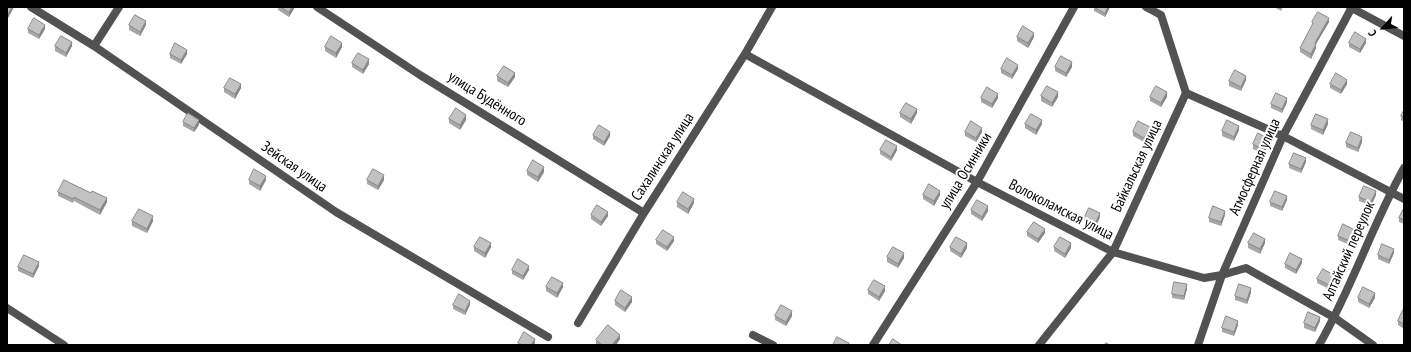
<!DOCTYPE html>
<html>
<head>
<meta charset="utf-8">
<style>
	body { margin:0 }
	#map { position:relative; width:1411px; height:352px; overflow:hidden; background:#fff; font-family:"PT Sans Narrow",sans-serif }
	canvas { display:block }
	.frame { position:absolute; inset:0; border:8px solid #000; pointer-events:none }
	.north { position:absolute; left:1363px; top:8px; width:40px; height:40px; -webkit-text-stroke:3px #fff; paint-order:stroke; rotate:243deg; font-size:11px; font-weight:700; line-height:16px; text-align:center; color:#000 }
	.north::after { content:''; display:block; margin:auto; width:14px; height:18px; background:#000; clip-path:polygon(50% 0,100% 100%,50% 72%,0 100%) }
</style>
</head>
<body>
<div id="map">
<canvas width="1411" height="352"></canvas>
<div class="frame"></div>
<div class="north">С</div>
</div>
<script>
const g = document.querySelector('canvas').getContext('2d');
g.lineJoin = 'round';
function trace(path, color, width, dash) {
  g.strokeStyle = color;
  g.lineWidth = width;
  g.lineCap = dash ? 'butt' : 'round';
  g.setLineDash(dash || []);
  g.stroke(path);
}
function fill(path, color) {
  g.fillStyle = color;
  g.fill(path, 'evenodd');
}
function label(font, color, halo, rows, align = 'center') {
  g.font = font + ' "PT Sans Narrow",sans-serif';
  g.lineWidth = 4;
  g.setLineDash([]);
  g.textBaseline = 'middle';
  g.strokeStyle = halo;
  g.fillStyle = color;
  for (const [text, x, y, turn = 0] of rows) {
    g.save();
    g.translate(x, y);
    g.rotate((+turn || 0) * Math.PI / 180);
    g.textAlign = isNaN(turn) ? turn : align;
    if (halo) g.strokeText(text, 0, 0);
    g.fillText(text, 0, 0);
    g.restore();
  }
}
trace(new Path2D(`
	M31,7L94,46L336,212L548,337
	M317,7L420,75L644,213
	M1146,7L1161,15L1186,93L1283,136L1404,199
	M1350,7L1404,36
	M94,46L119,7
	M745,54L977,182L1113,252L1204,278L1222,275L1246,268L1335,318L1373,345
	M7,308L64,345
	M578,323L644,213L745,54L772,7
	M753,335L773,345
	M873,345L977,182L1074,7
	M1039,345L1113,252L1186,93
	M1198,345L1222,275L1283,136L1352,7
	M1319,345C1352,288 1372,225 1404,168`), '#525252', 8);
fill(new Path2D(`
	M278,7H295L289,17L278,10Z
	M1094,7H1110L1105,17L1094,11Z
	M1274,7H1283L1281,11Z
	M1312,22H1329L1316,44V48L1311,59L1300,52V48L1312,26Z
	M129,25H146L140,36L129,30Z
	M28,29H45L39,39L28,33Z
	M1017,37H1034L1028,48L1017,41Z
	M1349,43H1366L1360,53L1349,47Z
	M55,46H72L66,57L55,51Z
	M325,47H342L336,58L325,51Z
	M170,54H187L181,64L170,58Z
	M352,63L369,64L363,74L352,67Z
	M1055,67H1072L1066,77L1055,71Z
	M1001,69H1018L1012,79L1001,73Z
	M497,76L515,77L508,87L497,81Z
	M1246,80L1241,91L1229,86V81Z
	M1330,84H1347L1341,94L1330,88Z
	M224,88H241L235,99L224,92Z
	M1041,96L1058,97L1052,107L1041,101Z
	M1150,97H1167L1161,107L1150,101Z
	M981,98H998L992,108L981,102Z
	M1287,102L1282,113L1271,108V104Z
	M1404,110V122L1401,120V116Z
	M900,113H917L911,124L900,117Z
	M449,119L466,120L460,130L449,123Z
	M183,122L199,125L194,132L183,126Z
	M1025,124H1042L1036,135L1025,128Z
	M1328,124L1323,135L1311,129V125Z
	M1239,130L1234,141L1222,136V131Z
	M965,132H982L976,142L965,136Z
	M1133,132H1150L1144,142L1133,136Z
	M593,135L610,136L604,146L593,139Z
	M1362,142L1358,152L1346,147V143Z
	M1269,143L1264,154L1253,149V144Z
	M880,150H897L891,161L880,154Z
	M1306,162L1301,173L1289,168V164Z
	M527,171L544,172L538,182L527,175Z
	M249,180H266L260,191L249,184Z
	M367,180H384L378,190L367,184Z
	M58,192L107,202L100,215L74,201L73,203L58,196Z
	M923,195H940L934,206L923,199Z
	M1376,195L1371,206L1359,201V197Z
	M1287,200L1282,211L1270,206V202Z
	M677,202L694,203L688,214L677,207Z
	M1404,208V224L1399,222V218Z
	M971,210L988,211L982,221L971,214Z
	M591,215L608,216L601,226L591,219Z
	M1225,215L1221,226L1209,222V218Z
	M1100,217L1095,228L1084,223V219Z
	M132,221H153L147,233L132,226Z
	M1027,232L1045,233L1038,243L1027,236Z
	M1355,234L1350,245L1338,240V236Z
	M656,240L674,241L667,251L656,244Z
	M1248,243H1265L1260,254L1248,248Z
	M474,247H491L485,258L474,251Z
	M950,247L967,248L961,258L950,251Z
	M1054,247L1071,248L1065,258L1054,251Z
	M1394,253L1389,264L1378,259V255Z
	M887,257L904,258L898,268L887,262Z
	M1302,263L1296,274L1285,268V264Z
	M39,266L33,278L18,271V267Z
	M512,270H529L523,280L512,274Z
	M1317,279H1334L1329,289L1317,283Z
	M546,287H563L557,298L546,291Z
	M1187,289L1184,300L1172,298V294Z
	M868,290L885,291L879,301L868,294Z
	M1251,293L1247,304L1235,300V296Z
	M1358,298H1375L1369,308L1358,302Z
	M615,301L632,302L625,312L615,305Z
	M453,305H470L465,315L453,309Z
	M1404,311V329L1398,325V321Z
	M775,316H792L786,326L775,320Z
	M1320,321L1315,332L1304,328V323Z
	M1238,325L1234,336L1222,332V328Z
	M620,339L616,345H597L596,344V340Z`), '#a7a7a7');
fill(new Path2D(`
	M12,7H13V9L7,20V16Z
	M292,7H295L289,17V12Z
	M1108,7H1110L1105,17V13Z
	M1329,18V22L1316,44V48L1311,59V54L1315,43Z
	M146,21V25L140,36V32Z
	M45,25V29L39,39V35Z
	M1034,33V37L1028,48V43Z
	M1366,39V43L1360,53V49Z
	M72,42V46L66,57V53Z
	M342,43V47L336,58V53Z
	M187,50V54L181,64V60Z
	M369,59V64L363,74V70Z
	M1072,62V67L1066,77V73Z
	M1018,65V69L1012,79V75Z
	M515,73V77L508,87V83Z
	M1246,76V80L1241,91V87Z
	M1347,80V84L1341,94V90Z
	M241,84V88L235,99V94Z
	M1058,92V97L1052,107V103Z
	M1167,92V97L1161,107V103Z
	M998,94V98L992,108V104Z
	M1287,98V102L1282,113V109Z
	M917,109V113L911,124V119Z
	M466,115V120L460,130V125Z
	M1328,119V124L1323,135V130Z
	M199,120V125L194,132V128Z
	M1042,120V124L1036,135V130Z
	M1239,126V130L1234,141V137Z
	M1150,127V132L1144,142V138Z
	M982,128V132L976,142V138Z
	M610,132V136L604,146V142Z
	M1362,137V142L1358,152V148Z
	M1269,139V143L1264,154V150Z
	M897,146V150L891,161V157Z
	M1306,158V162L1301,173V169Z
	M544,167V172L538,182V177Z
	M384,175V180L378,190V186Z
	M266,176V180L260,191V186Z
	M940,191V195L934,206V201Z
	M1376,191V195L1371,206V202Z
	M1287,196V200L1282,211V207Z
	M107,198V202L100,215V210Z
	M694,199V203L688,214V209Z
	M988,206V211L982,221V217Z
	M1225,211V215L1221,226V222Z
	M608,212V216L601,226V222Z
	M1100,213V217L1095,228V224Z
	M153,216V221L147,233V229Z
	M1045,229V233L1038,243V239Z
	M1355,230V234L1350,245V241Z
	M674,237V241L667,251V247Z
	M1265,239V243L1260,254V249Z
	M491,243V247L485,258V253Z
	M967,243V248L961,258V254Z
	M1071,243V248L1065,258V254Z
	M1394,249V253L1389,264V260Z
	M904,253V258L898,268V264Z
	M1302,259V263L1296,274V270Z
	M39,262V266L33,278V274Z
	M529,266V270L523,280V276Z
	M1334,275V279L1329,289V285Z
	M563,283V287L557,298V293Z
	M1187,284V289L1184,300V296Z
	M885,286V291L879,301V297Z
	M1251,288V293L1247,304V300Z
	M1375,293V298L1369,308V304Z
	M632,297V302L625,312V308Z
	M470,301V305L465,315V311Z
	M792,311V316L786,326V322Z
	M1320,317V321L1315,332V328Z
	M1238,321V325L1234,336V332Z
	M620,335V339L616,345H612Z
	M535,339V343L534,345H531Z`), '#888');
const building = new Path2D(`
	M7,7H12L7,16Z
	M281,7H292L289,12Z
	M1094,7H1108L1105,13Z
	M1318,12L1329,18L1315,43L1316,44L1311,54L1300,48L1313,23L1312,22Z
	M135,15L146,21L140,32L129,25Z
	M34,18L45,25L39,35L28,29Z
	M1023,26L1034,33L1028,43L1017,37Z
	M1355,32L1366,39L1360,49L1349,43Z
	M61,36L72,42L66,53L55,46Z
	M331,36L342,43L336,53L325,47Z
	M175,43L187,50L181,60L170,54Z
	M358,53L369,59L363,70L352,63Z
	M1061,56L1072,62L1066,73L1055,67Z
	M1007,58L1018,65L1012,75L1001,69Z
	M504,66L515,73L508,83L497,76Z
	M1235,70L1246,76L1241,87L1229,81Z
	M1336,73L1347,80L1341,90L1330,84Z
	M230,78L241,84L235,94L224,88Z
	M1047,86L1058,92L1052,103L1041,96Z
	M1156,86L1167,92L1161,103L1150,97Z
	M987,87L998,94L992,104L981,98Z
	M1276,93L1287,98L1282,109L1271,104Z
	M906,103L917,109L911,119L900,113Z
	M456,108L466,115L460,125L449,119Z
	M1404,110V117L1401,116Z
	M188,113L199,120L194,128L183,122Z
	M1031,114L1042,120L1036,130L1025,124Z
	M1316,114L1328,119L1323,130L1311,125Z
	M1227,120L1239,126L1234,137L1222,131Z
	M971,121L982,128L976,138L965,132Z
	M1138,121L1150,127L1144,138L1133,132Z
	M599,125L610,132L604,142L593,135Z
	M1351,132L1362,137L1358,148L1346,143Z
	M1258,133L1269,139L1264,150L1253,144Z
	M886,140L897,146L891,157L880,150Z
	M1294,153L1306,158L1301,169L1289,164Z
	M533,160L544,167L538,177L527,171Z
	M254,169L266,176L260,186L249,180Z
	M373,169L384,175L378,186L367,180Z
	M64,180L91,193L92,191L107,198L100,210L74,197L73,199L58,192Z
	M929,184L940,191L934,201L923,195Z
	M1364,186L1376,191L1371,202L1359,197Z
	M1275,191L1287,196L1282,207L1270,202Z
	M683,192L694,199L688,209L677,202Z
	M977,200L988,206L982,217L971,210Z
	M597,205L608,212L601,222L591,215Z
	M1213,206L1225,211L1221,222L1209,218Z
	M1089,208L1100,213L1095,224L1084,219Z
	M1404,208V220L1399,218Z
	M139,209L153,216L147,229L132,221Z
	M1034,222L1045,229L1038,239L1027,232Z
	M1343,224L1355,230L1350,241L1338,236Z
	M663,230L674,237L667,247L656,240Z
	M1254,233L1265,239L1260,249L1248,243Z
	M480,237L491,243L485,253L474,247Z
	M956,237L967,243L961,254L950,247Z
	M1060,237L1071,243L1065,254L1054,247Z
	M1382,244L1394,249L1389,260L1378,255Z
	M893,247L904,253L898,264L887,257Z
	M1290,253L1302,259L1296,270L1285,264Z
	M24,255L39,262L33,274L18,267Z
	M518,259L529,266L523,276L512,270Z
	M1323,269L1334,275L1329,285L1317,279Z
	M552,277L563,283L557,293L546,287Z
	M874,280L885,286L879,297L868,290Z
	M1174,282L1187,284L1184,296L1172,294Z
	M1239,284L1251,288L1247,300L1235,296Z
	M1363,287L1375,293L1369,304L1358,298Z
	M621,290L632,297L625,308L615,301Z
	M459,294L470,301L465,311L453,305Z
	M781,305L792,311L786,322L775,316Z
	M1403,310L1404,311V324L1398,321Z
	M1308,312L1320,317L1315,328L1304,323Z
	M1226,316L1238,321L1234,332L1222,328Z
	M608,325L620,335L612,345H602L596,340Z
	M524,332L535,339L531,345H522L518,343Z
	M837,337L849,343L848,345H833Z
	M893,339L902,345H889Z
	M1106,343L1110,345H1105Z`);
fill(building, '#c2c2c2');
trace(building, '#888', 1);
label('15px', '#000', '#fff', [
	["улица Будённого",487,99,32],
	["Сахалинская улица",663,157,-57],
	["Байкальская улица",1137,166,-65],
	["Зейская улица",294,167,35],
	["Атмосферная улица",1255,167,-66],
	["улица Осинники",966,171,-59],
	["Волоколамская улица",1061,210,27],
	["Алтайский переулок",1349,251,-66]
]);
</script>
</body>
</html>
